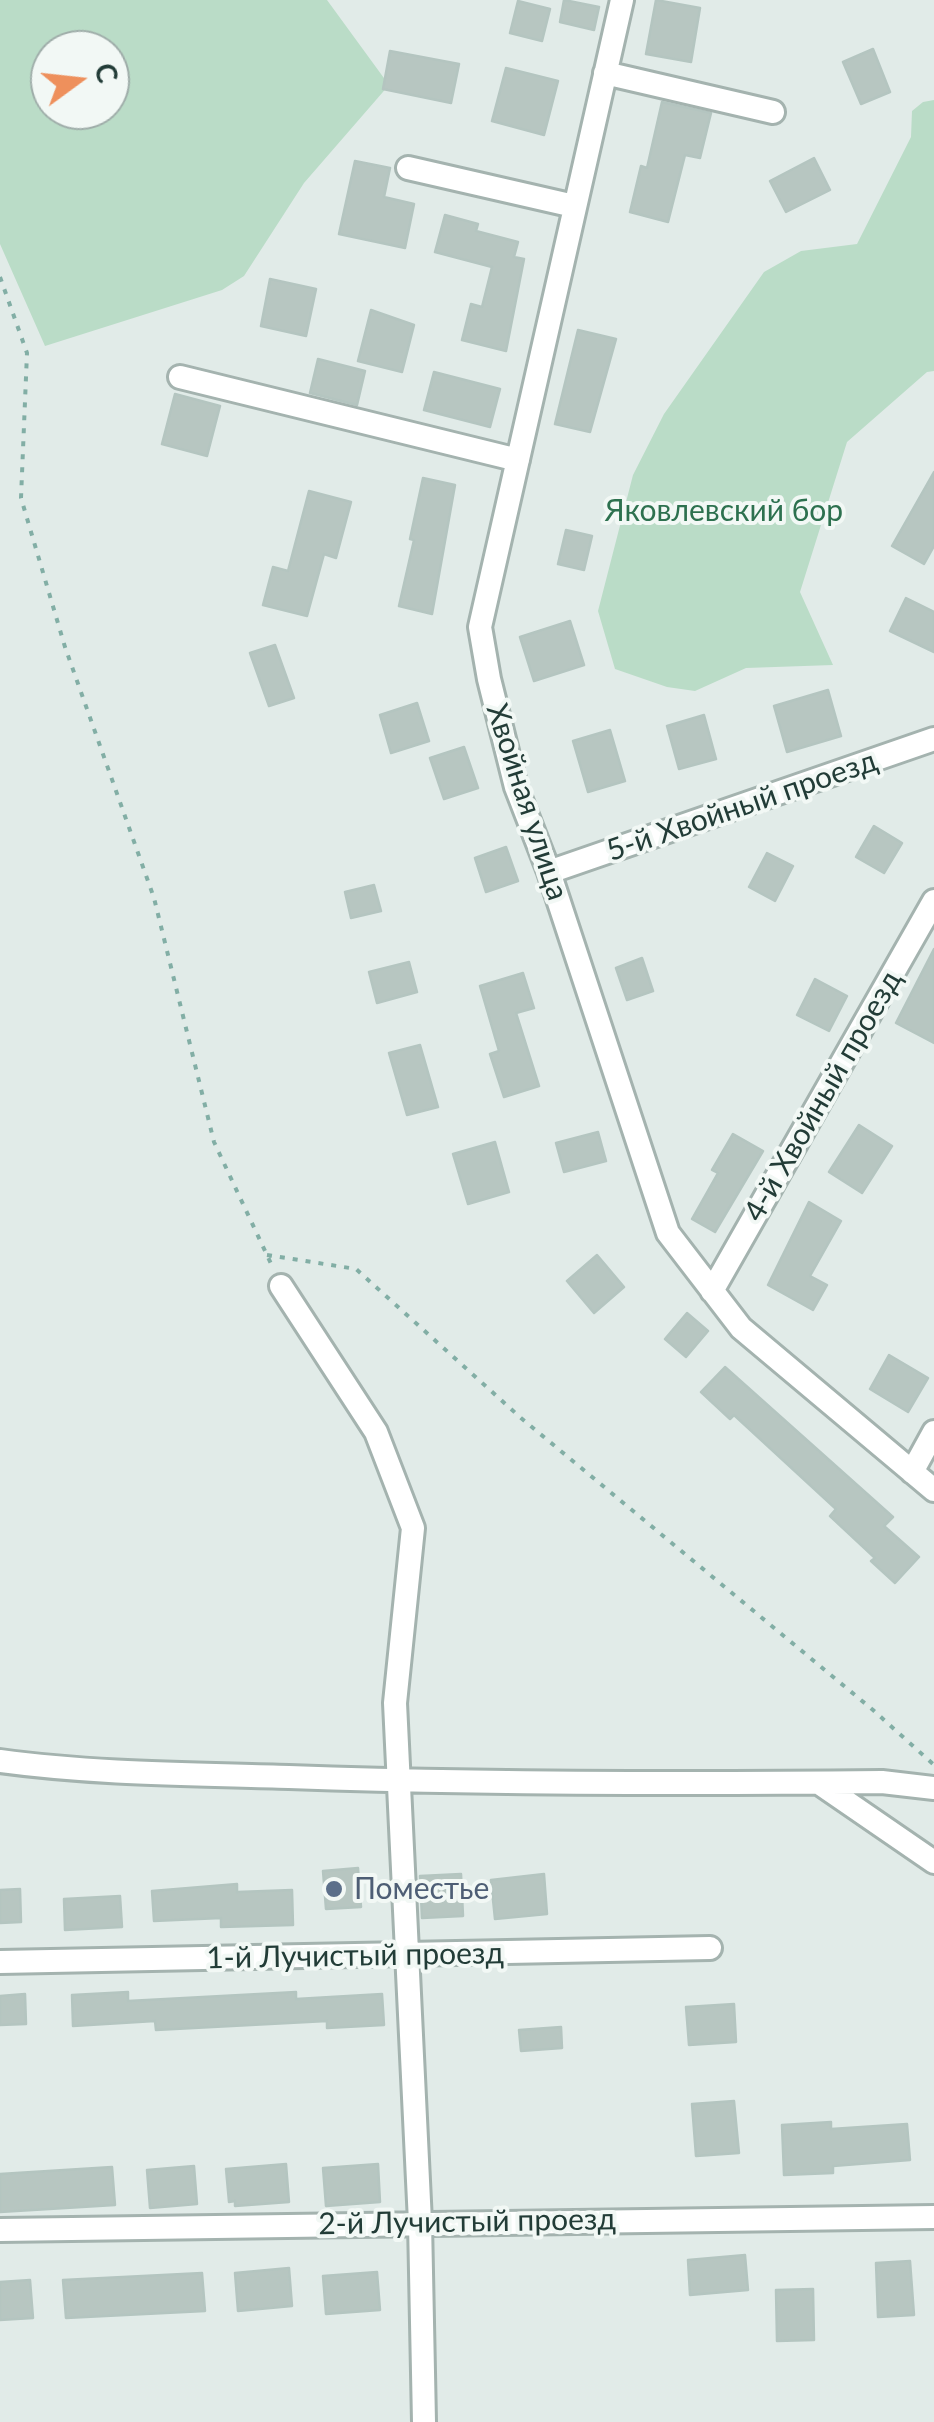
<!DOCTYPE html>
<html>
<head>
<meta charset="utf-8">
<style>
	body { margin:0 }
	#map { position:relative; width:934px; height:2422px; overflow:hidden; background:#e1ebe8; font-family:Lato,sans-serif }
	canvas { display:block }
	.north { position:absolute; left:30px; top:30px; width:100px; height:100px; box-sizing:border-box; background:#f2f8f5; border:2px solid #9fada9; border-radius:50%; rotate:75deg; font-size:28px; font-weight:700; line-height:40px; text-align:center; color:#223c37 }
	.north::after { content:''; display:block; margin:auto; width:35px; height:45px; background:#ee905c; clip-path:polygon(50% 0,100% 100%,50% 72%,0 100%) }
</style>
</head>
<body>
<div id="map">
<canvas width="934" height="2422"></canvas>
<div class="north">С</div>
</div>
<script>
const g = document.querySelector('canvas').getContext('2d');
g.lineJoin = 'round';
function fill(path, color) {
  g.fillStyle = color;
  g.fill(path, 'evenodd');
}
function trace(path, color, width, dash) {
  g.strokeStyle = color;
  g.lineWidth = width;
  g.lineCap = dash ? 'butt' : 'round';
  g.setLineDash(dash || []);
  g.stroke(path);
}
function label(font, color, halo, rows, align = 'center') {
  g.font = font + ' Lato,sans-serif';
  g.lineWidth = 8;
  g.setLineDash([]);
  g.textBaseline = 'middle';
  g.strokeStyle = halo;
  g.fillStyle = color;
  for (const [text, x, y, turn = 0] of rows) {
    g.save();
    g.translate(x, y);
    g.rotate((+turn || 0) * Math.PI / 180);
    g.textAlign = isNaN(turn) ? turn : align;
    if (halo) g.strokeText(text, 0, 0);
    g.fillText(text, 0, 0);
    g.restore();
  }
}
fill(new Path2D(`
	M0,0H327L389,85L304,183L244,276L222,290L45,346L0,244ZM50,50H110V110H50Z
	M934,100V371L927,372L847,442L800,592L833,665L746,668L695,691L667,687L615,669L598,611L633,475L664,414L764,272L801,251L857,244L911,137L912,111L923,102Z`), '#badcc7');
const building = new Path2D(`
	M564,0L599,7L594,30L560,22Z
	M656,0L700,8L691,62L646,54Z
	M518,1L550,9L542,41L510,33Z
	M873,49L890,92L861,104L843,62Z
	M390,51L459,64L451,103L383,89Z
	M506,68L558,81L544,135L492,121Z
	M662,102L711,113L700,158L685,155L668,222L630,212L641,166L647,168Z
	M814,158L830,190L786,212L770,181Z
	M355,161L390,168L384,197L414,204L405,248L339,234Z
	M445,215L478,224L476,231L518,242L514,257L524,259L506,351L462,340L471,304L482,307L492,267L435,252Z
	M270,279L316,289L306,336L261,326Z
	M371,310L414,325L402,372L358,361Z
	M578,330L616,339L590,432L555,424Z
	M318,359L365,371L357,405L310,393Z
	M434,372L500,389L490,427L424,410Z
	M175,394L220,406L207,456L162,444Z
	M934,472V546L924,564L892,546Z
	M423,478L455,485L432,614L399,606L414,540L410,539Z
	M309,491L351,502L336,558L324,554L307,616L263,605L273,567L288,571Z
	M566,530L592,536L584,570L558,564Z
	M906,598L934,612V652L890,631Z
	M570,621L584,665L534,681L520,637Z
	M275,645L294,698L269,706L250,653Z
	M828,690L841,736L787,752L774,706Z
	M417,703L429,741L391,753L380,715Z
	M704,715L716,759L679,769L667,726Z
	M610,730L625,781L588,792L573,741Z
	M464,747L478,788L444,799L430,758Z
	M874,826L902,843L884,873L856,857Z
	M506,847L518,881L486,892L475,858Z
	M767,853L793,866L775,901L749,887Z
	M374,885L381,911L351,918L345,892Z
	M934,949V1043L896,1023Z
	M642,958L653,991L627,1000L616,968Z
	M409,962L417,992L377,1003L369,972Z
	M523,973L534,1008L516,1013L539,1086L504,1097L490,1054L499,1051L480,986Z
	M815,979L847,996L829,1031L797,1015Z
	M420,1045L438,1107L407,1115L389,1053Z
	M859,1125L892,1146L862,1193L829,1172Z
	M598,1132L606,1161L564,1172L556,1143Z
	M733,1134L763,1151L715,1232L692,1219L718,1173L712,1170Z
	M495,1142L509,1192L468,1204L453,1154Z
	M809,1202L841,1221L810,1276L827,1285L813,1310L768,1285Z
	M597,1255L624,1287L594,1313L567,1281Z
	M687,1313L708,1331L686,1357L665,1339Z
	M889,1355L928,1378L908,1412L870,1389Z
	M725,1367L893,1517L884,1526L919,1557L895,1583L871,1561L875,1558L830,1516L836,1509L734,1415L730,1419L701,1392Z
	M358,1868L361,1907L326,1909L323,1871Z
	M461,1874L463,1916L422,1918L420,1876Z
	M544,1874L547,1914L495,1919L491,1880Z
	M237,1884V1892L292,1890L293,1925L221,1927V1918L154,1921L152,1891Z
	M20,1889L21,1922L0,1923V1890Z
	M120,1896L122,1927L65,1930L64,1899Z
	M128,1992V2001L296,1992V1999L382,1994L384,2025L327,2028V2021L156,2030L155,2021L73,2026L72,1995Z
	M25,1994L26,2024L0,2025V1996Z
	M734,2004L736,2042L689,2045L686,2007Z
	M561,2027L562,2048L521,2051L519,2030Z
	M734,2101L739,2153L696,2156L692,2104Z
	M831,2122V2129L907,2124L910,2160L833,2166V2173L784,2175L782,2125Z
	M286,2164L289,2202L235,2206V2201L229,2202L226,2169Z
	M378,2164L380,2202L326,2206L323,2168Z
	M194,2166L197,2204L150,2208L147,2170Z
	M112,2167L115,2205L0,2212V2174Z
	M745,2255L748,2290L690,2295L688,2260Z
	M910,2261L914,2315L878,2317L876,2263Z
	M289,2268L292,2306L238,2311L235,2273Z
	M377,2272L380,2310L326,2314L323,2276Z
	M202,2273L205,2311L66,2318L63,2280Z
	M30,2280L33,2318L0,2320V2282Z
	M813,2289L814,2340L777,2341L776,2290Z`);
fill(building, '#b7c6c1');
trace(building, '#b4c5c0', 2.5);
const minor = new Path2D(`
	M622,0L480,627L489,679L516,787L549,872L668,1233L741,1328L934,1490
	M605,73L773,112
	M408,168L574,206
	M180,377L518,460
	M549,872L934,739
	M281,1286L376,1432L413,1528L395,1703L420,2222L424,2422
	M712,1291L934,901
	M912,1472L934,1432
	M0,1761C95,1774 193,1774 289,1777C487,1784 684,1784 882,1782L934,1788
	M819,1783L934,1862
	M0,1962L710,1948
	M0,2230L934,2217`);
trace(minor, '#a4b3af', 28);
trace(new Path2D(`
	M0,277L27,353L21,498L65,647L154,898L214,1142L273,1268
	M267,1255L356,1269L521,1418L873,1710L933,1764`), '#82aea5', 4, [5, 8]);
trace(minor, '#fff', 22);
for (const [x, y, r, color] of [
	[334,1889,10,"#5c6f8a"]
]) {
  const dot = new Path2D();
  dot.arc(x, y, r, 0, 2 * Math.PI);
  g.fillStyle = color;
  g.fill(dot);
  trace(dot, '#f2f8f5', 4);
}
label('30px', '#2d714f', '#f2f8f5', [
	["Яковлевский бор",724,511]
]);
label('30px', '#223c37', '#f2f8f5', [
	["Хвойная улица",527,802,72],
	["5-й Хвойный проезд",742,806,-19],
	["4-й Хвойный проезд",823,1096,-60],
	["1-й Лучистый проезд",355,1956,-1],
	["2-й Лучистый проезд",467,2222,-1]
]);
label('30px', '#4e5e75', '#f2f8f5', [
	["Поместье",354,1889]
], 'left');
</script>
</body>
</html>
